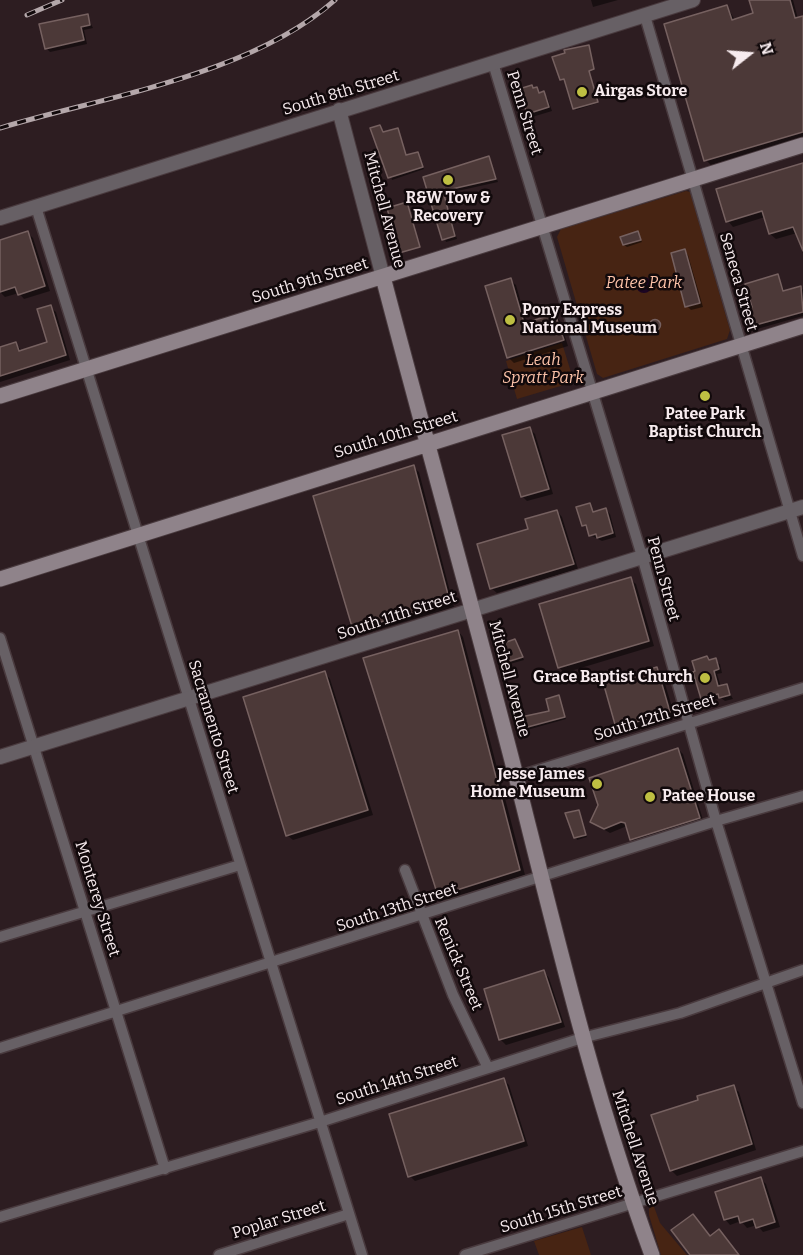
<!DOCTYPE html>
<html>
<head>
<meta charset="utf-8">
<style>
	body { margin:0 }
	#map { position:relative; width:803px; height:1255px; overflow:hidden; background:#2d1d21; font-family:Bitter,serif }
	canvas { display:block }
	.north { position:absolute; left:719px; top:24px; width:60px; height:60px; -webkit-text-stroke:4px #11090b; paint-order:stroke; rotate:73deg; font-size:16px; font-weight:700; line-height:24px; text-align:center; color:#f7ebee }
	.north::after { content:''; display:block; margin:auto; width:21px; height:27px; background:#f7ebee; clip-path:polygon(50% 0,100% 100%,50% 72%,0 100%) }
</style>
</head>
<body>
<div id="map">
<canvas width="803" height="1255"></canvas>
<div class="north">N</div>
</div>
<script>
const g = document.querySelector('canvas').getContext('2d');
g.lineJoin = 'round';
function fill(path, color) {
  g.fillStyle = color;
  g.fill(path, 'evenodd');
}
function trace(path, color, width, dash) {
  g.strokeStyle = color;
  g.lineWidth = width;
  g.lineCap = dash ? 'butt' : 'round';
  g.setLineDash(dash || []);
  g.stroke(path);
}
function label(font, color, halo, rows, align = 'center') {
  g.font = font + ' Bitter,serif';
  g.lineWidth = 5;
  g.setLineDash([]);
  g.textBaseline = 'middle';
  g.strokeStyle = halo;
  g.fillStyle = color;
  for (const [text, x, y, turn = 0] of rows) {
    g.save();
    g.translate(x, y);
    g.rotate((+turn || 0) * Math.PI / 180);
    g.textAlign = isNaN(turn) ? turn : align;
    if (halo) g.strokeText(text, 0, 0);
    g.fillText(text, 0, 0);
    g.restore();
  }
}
fill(new Path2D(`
	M686,191L690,192L730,330L727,339L603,378L597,374L557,237L561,229Z
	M562,343L574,382L517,399L506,361Z
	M653,1204L660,1223L687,1255H661L649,1215V1209Z
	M582,1227L591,1255H539L534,1241Z`), '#472413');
fill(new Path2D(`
	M636 285a8 8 0 1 1 16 0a8 8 0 1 1-16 0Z`), '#1c0523');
fill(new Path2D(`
	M591,0H618L593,7Z
	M750,0H793L798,19L803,17V138L711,165L706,160L727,7L735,20L755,14Z
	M87,16L93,28L84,30L87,44L50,52L46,48Z
	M589,46L594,70L589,72L598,103L576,110L565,79H561Z
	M532,87L547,97L552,111L532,117L528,114Z
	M380,126L384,133L397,130L407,157L418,153L424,169L392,180Z
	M489,157L498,182L444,194L457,239L446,242L425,178Z
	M803,164V253L797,233L776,239L770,234L765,217L733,227L728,221Z
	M28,233L33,238L50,291L24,299L19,293L5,297L0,292V242Z
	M638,233L642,242L627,247L624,245Z
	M684,251L688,255L703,307L691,310L687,306Z
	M778,276L785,292L801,288L803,290V316L757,329L754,325L753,308Z
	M510,280L516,285L527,324L555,315L560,321L568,346L514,363L508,357Z
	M50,307L56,312L70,360L0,382V349L16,344L22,351L49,343Z
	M653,322L660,323L659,329H653Z
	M530,429L535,434L553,494L527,501L522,496Z
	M413,467L419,472L454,607L360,635L355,629Z
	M589,504L595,513L606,510L610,514L616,537L602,541L590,535L588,529L583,525Z
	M557,511L562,517L578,569L497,593L491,588L530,530Z
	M630,579L636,584L654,646L564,673L559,667Z
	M458,631L463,637L525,875L444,900L439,895Z
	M515,641L524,660L510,664L508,661Z
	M707,658L720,664L722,673L717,674L721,687L726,686L733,699L725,701L721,698L706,702L702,698Z
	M657,668L662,674L675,717L623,733L617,727Z
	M325,673L330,679L373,815L293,840L287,835Z
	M559,697L566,719L527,730L525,728L551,712Z
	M678,749L683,754L704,823L637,845L632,840L627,826L610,833L591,822L600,805Z
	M579,811L587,837L577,840L567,814Z
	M544,972L549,978L565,1027L506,1045L500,1039Z
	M504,1080L509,1085L528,1146L415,1181L410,1176Z
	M733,1087L739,1092L756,1150L677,1176L671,1170L700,1101Z
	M761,1179L766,1184L780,1227L763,1232L757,1225L747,1228L741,1221L730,1225L725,1219Z`), '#0007');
const building = new Path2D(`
	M749,0H790L795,18L803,16V132L704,161L664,24L727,5L732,20L753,13Z
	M88,14L90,25L81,27L84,40L45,49L39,24Z
	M589,45L594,69L589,71L598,102L573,109L564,79L560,80L552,57L565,53L564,50Z
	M532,85L533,88L537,87L539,93L544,91L549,107L527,114L519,89Z
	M380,125L383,132L398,128L406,155L418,152L423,167L388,178L370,128Z
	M489,156L496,179L443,191L455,236L442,240L423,177Z
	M803,163V251L793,227L769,234L762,211L726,222L716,189Z
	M407,202L420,247L399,253L387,208Z
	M28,231L45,286L18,295L15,287L0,292V240Z
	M638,231L641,240L623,245L620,237Z
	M685,249L700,303L685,307L671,253Z
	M778,274L783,291L801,286L803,312L752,326L747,308L752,307L745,284Z
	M511,278L524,323L555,314L564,340L507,358L485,286Z
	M51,305L66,355L0,376V347L16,342L19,351L47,342L37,309Z
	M649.5 325a5.5 5.5 0 1 1 11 0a5.5 5.5 0 1 1-11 0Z
	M530,427L549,489L521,497L502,435Z
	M414,465L450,602L353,630L313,496Z
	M590,503L593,512L606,508L613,533L597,538L596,534L589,536L586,525L582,526L576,507Z
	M557,510L574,564L490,589L477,544L528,529L525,519Z
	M631,577L649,641L558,668L539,604Z
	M458,630L520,870L438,896L363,658Z
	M515,639L523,657L507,662L501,644Z
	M707,656L709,660L716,658L719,669L714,671L718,686L727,684L730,695L719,698L718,694L701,699L693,672L695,671L692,661Z
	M657,667L670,712L616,728L603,682Z
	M325,671L368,810L286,836L243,697Z
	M559,695L565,717L524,728L521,717L549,711L546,699Z
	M678,748L700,818L630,840L625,823L621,822L604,829L590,822L598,805L589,778Z
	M579,810L586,835L574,838L565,813Z
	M544,970L561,1022L499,1040L484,989Z
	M504,1078L524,1141L408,1177L389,1114Z
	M734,1085L752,1144L670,1171L651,1115L698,1100L697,1096Z
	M761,1177L775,1222L756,1228L753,1219L740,1223L738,1216L724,1220L715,1192Z
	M693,1214L710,1236L719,1229L739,1255H690L671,1230Z`);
fill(building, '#4c3938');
trace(building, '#766160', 1.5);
const minor = new Path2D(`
	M645,16L803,556
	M493,63L642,556L716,821L803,1103
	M36,207L362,1255
	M0,638L165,1169
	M516,777L803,688
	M405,870L453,995L488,1068
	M0,937L240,865
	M0,1048L716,821L803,796
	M0,1217L320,1122L582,1038L680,1013L803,970
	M219,1255L349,1214
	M465,1255L803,1151`);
const tertiary = new Path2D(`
	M339,110L383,277
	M0,218L693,0
	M0,757L803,507`);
const secondary = new Path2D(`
	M383,277C427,445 474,612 517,780C557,939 595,1100 652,1255
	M0,396L803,145
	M0,579L803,326`);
trace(minor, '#493a3e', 13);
trace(tertiary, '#493a3e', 16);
trace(secondary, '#493a3e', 17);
trace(minor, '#676065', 10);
trace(tertiary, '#676065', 14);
trace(secondary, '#8f838a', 15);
const rail = new Path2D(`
	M27,15L62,0
	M0,128C106,96 251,75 335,0`);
trace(rail, '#b4a7aa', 5);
trace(rail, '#11090b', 3, [9]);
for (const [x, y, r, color] of [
	[582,92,6,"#bebf42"],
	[448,180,6,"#bebf42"],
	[510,320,6,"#bebf42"],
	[705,396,6,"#bebf42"],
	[705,678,6,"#bebf42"],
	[597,784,6,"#bebf42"],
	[650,797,6,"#bebf42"]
]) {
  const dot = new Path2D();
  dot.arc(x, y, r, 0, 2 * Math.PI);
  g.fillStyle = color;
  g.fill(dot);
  trace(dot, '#11090b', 2);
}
label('bold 16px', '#f7ebee', '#11090b', [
	["Airgas Store",594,92],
	["R&W Tow &",448,199,"center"],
	["Recovery",448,217,"center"],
	["Pony Express",522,311],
	["National Museum",522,329],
	["Patee Park",705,415,"center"],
	["Baptist Church",705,433,"center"],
	["Grace Baptist Church",693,678,"right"],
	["Jesse James",585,775,"right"],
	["Home Museum",585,793,"right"],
	["Patee House",662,797]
], 'left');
label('16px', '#f7ebee', '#11090b', [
	["South 8th Street",341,93,-17],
	["Penn Street",524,113,73],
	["Mitchell Avenue",384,210,75],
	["South 9th Street",310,281,-17],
	["Seneca Street",738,282,74],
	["South 10th Street",396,435,-17],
	["Penn Street",663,579,75],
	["South 11th Street",397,616,-18],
	["Mitchell Avenue",509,679,75],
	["South 12th Street",655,718,-17],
	["Sacramento Street",213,727,73],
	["Monterey Street",97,899,73],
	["South 13th Street",397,908,-18],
	["Renick Street",458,964,67],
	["South 14th Street",397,1081,-18],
	["Mitchell Avenue",635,1148,72],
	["South 15th Street",561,1210,-17],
	["Poplar Street",279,1220,-17]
]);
label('italic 16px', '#fcc2a8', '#11090b', [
	["Patee Park",644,284],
	["Leah",543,361],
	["Spratt Park",543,379]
]);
</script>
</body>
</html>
